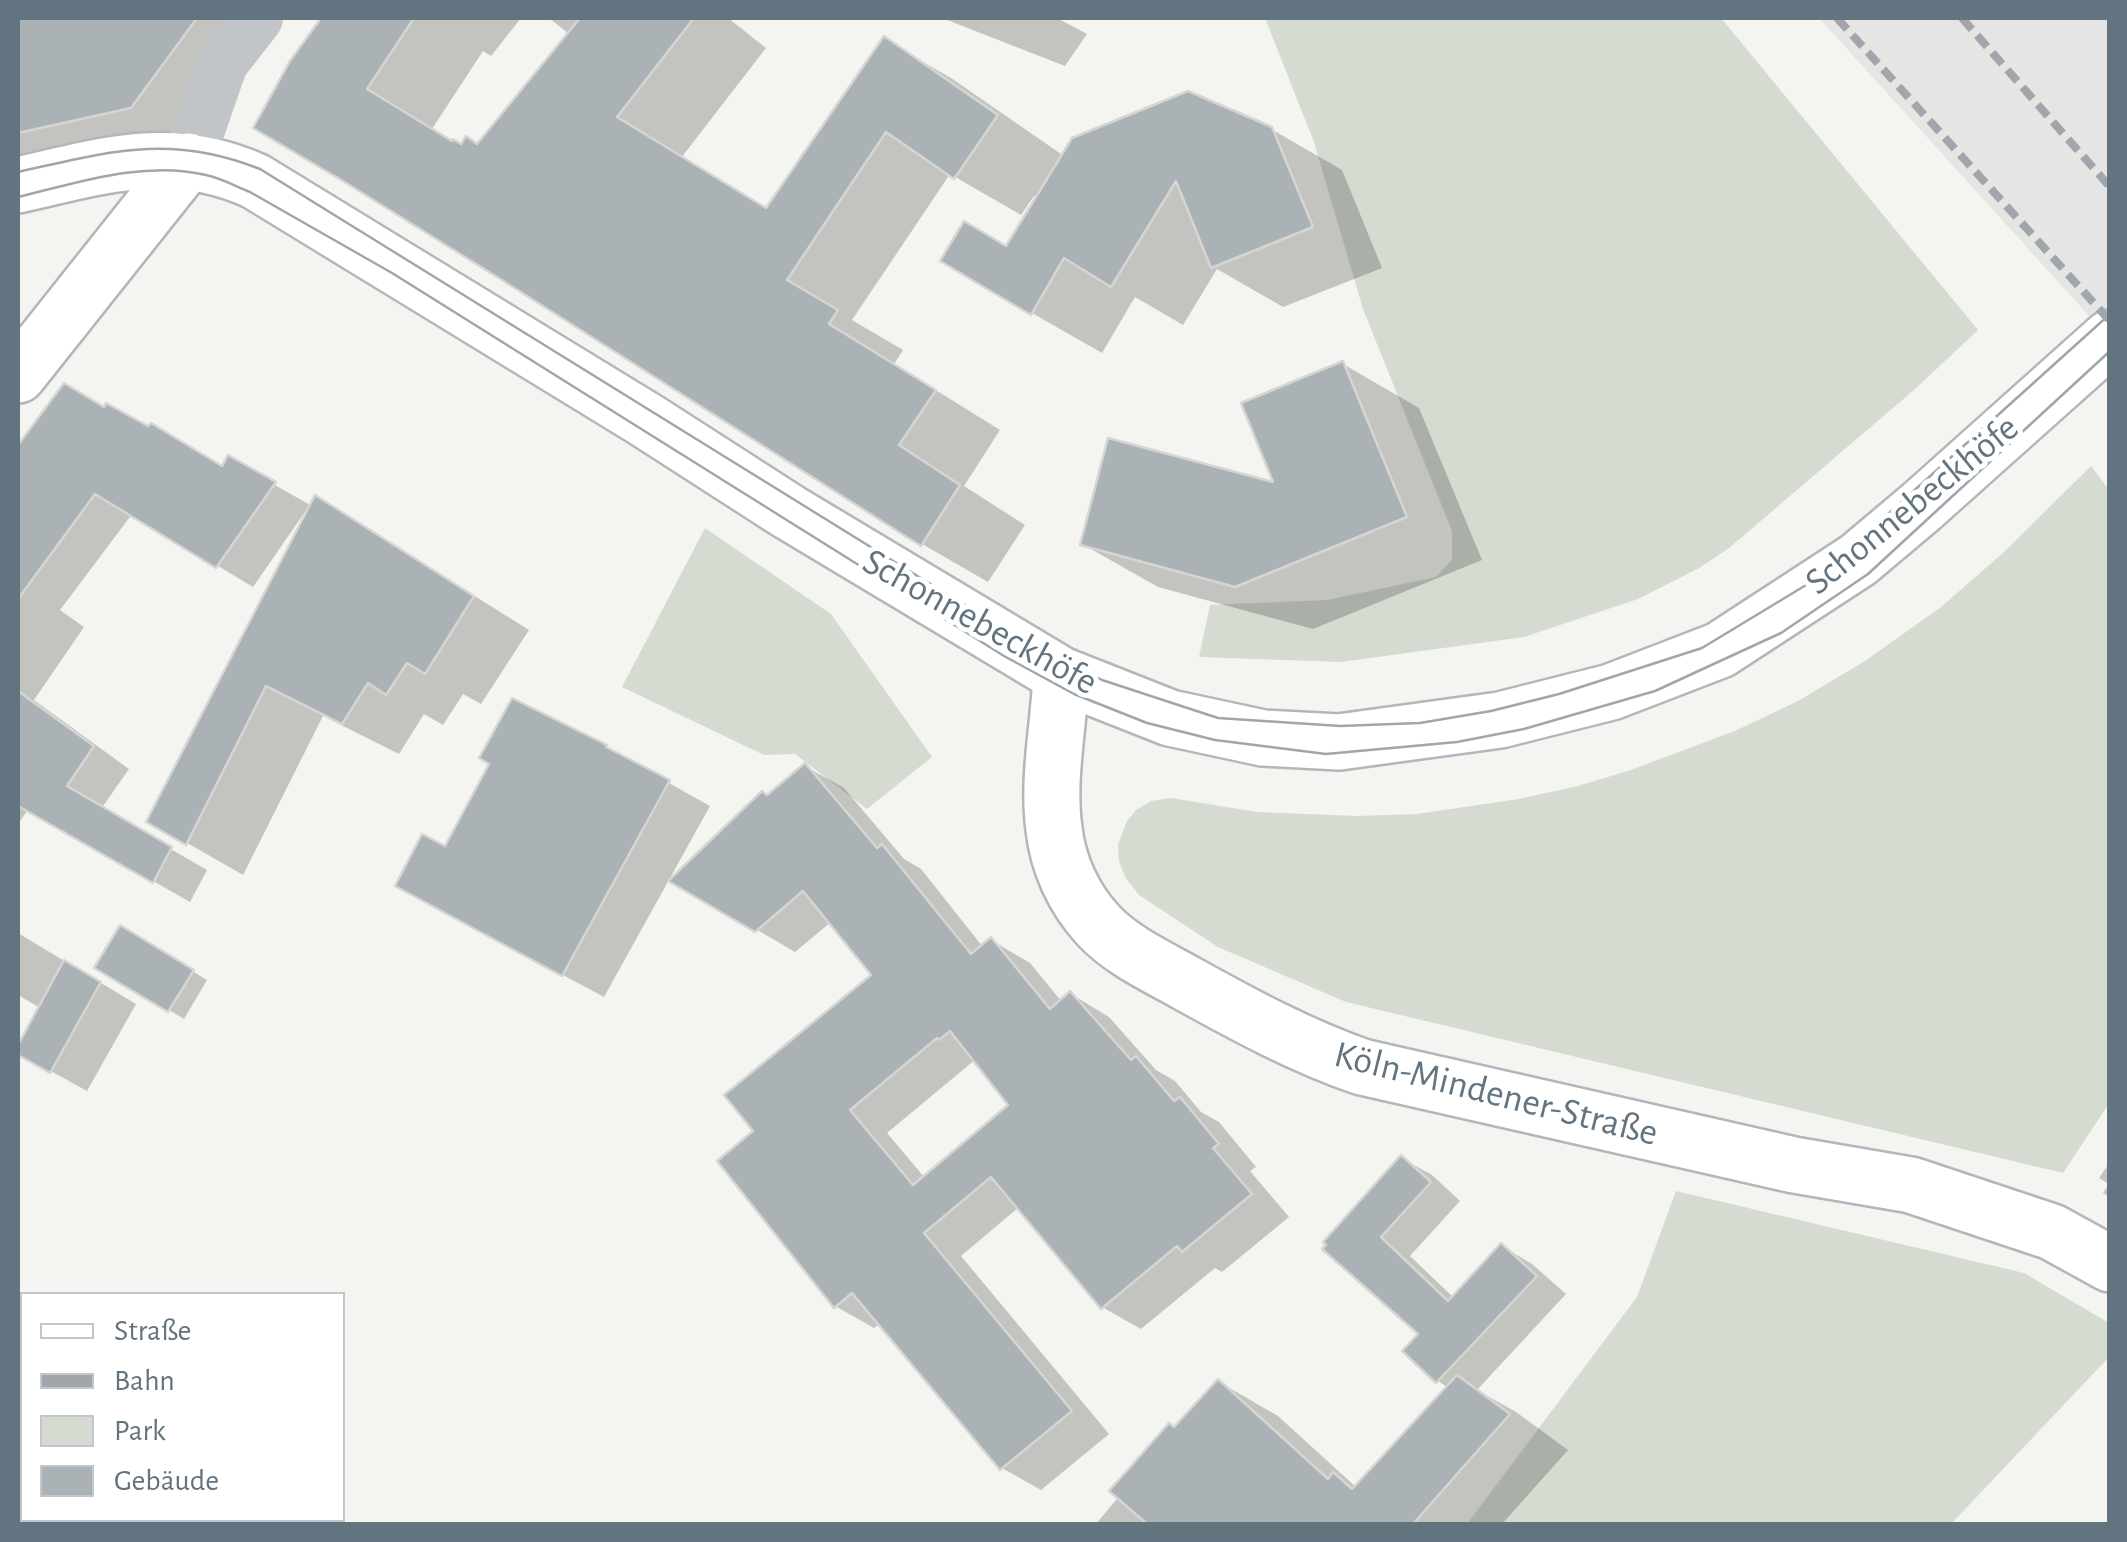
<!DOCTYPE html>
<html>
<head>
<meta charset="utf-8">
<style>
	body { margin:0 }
	#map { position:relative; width:2127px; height:1542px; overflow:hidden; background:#f4f4f0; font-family:"Alegreya Sans",sans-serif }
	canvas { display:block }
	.frame { position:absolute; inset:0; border:20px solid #637481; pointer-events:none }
	.legend { position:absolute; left:20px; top:1292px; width:325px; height:230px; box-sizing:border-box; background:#fff; border:2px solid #c1c7cd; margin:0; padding:12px 18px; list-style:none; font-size:30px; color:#637481 }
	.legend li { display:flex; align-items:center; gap:20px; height:50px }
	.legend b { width:50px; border:2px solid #c1c7cd }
</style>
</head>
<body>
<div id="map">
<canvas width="2127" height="1542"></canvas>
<div class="frame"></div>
<ul class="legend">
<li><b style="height:12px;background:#fff"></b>Straße</li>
<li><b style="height:12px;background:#a0a6ab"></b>Bahn</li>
<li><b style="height:28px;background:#d5dbd1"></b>Park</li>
<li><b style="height:28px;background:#aab2b6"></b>Gebäude</li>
</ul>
</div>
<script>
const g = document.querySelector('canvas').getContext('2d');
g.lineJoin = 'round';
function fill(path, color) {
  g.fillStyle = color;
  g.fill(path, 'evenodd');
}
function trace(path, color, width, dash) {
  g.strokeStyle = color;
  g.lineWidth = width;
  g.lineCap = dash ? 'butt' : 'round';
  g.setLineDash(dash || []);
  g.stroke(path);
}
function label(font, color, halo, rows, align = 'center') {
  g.font = font + ' "Alegreya Sans",sans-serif';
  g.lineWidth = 10;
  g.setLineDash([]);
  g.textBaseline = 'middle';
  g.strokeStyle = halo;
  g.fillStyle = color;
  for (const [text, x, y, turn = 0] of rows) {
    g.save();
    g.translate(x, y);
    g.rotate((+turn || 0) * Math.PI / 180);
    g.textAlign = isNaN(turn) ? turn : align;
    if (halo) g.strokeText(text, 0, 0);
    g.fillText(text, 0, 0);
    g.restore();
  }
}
fill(new Path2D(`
	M1819,18H2109V338Z`), '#e5e6e4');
fill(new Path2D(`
	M1265,18H1721L1978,330L1914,390L1729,548L1699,568L1638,599L1524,637L1341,662L1199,657L1210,605L1327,600L1436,577L1452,560V531L1363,309L1314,142Z
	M2091,466L2110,491V1102L2063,1173L1346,1002L1218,947L1139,895L1125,877L1119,861L1118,845L1127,821L1136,810L1151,801L1171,798L1257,812L1357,816L1417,814L1519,799L1578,786L1631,770L1735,731L1798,701L1865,661L1941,607L2003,553Z
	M705,528L831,614L932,757L867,809L795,754L764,755L622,687Z
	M1676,1191L2024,1273L2109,1323V1357L1951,1524H1467L1637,1297Z
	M18,1415L22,1418V1520H209L218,1524H18Z`), '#d5dbd1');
fill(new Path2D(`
	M18,18H281L190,140L18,180Z
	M324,18H521L491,56L483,51L432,129L462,147H478L569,34L549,18H728L766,48L681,158L767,210L885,40L951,78L1064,156L1271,129L1342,170L1382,268L1283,307L1217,269L1183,325L1135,297L1102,353L1032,313L1008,248L1038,198L1034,196L1021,215L950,174L852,320L903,350L894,364L1000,430L964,486L1025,525L988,582L922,544L292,62Z
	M942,18H1057L1087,34L1065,66Z
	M1343,364L1419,408L1482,560L1313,629L1158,587L1082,544L1277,485Z
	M65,387L223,469L229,459L312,506L371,531L529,630L481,704L463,694L443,725L424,714L399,754L323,716L243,875L149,821L310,511L307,509L253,587L132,514L60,610L84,627L34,700L129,769L101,809L207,870L190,902L28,810L18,824V451Z
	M805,766L844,788L904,859L921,869L983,947L991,940L1030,963L1062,1002L1071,994L1109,1017L1156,1070L1175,1081L1201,1112L1219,1122L1256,1167L1250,1171L1289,1217L1222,1272L1215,1268L1141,1329L1102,1307L1019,1207L961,1256L1109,1434L1041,1490L1002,1468L881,1323L874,1328L835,1306L757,1131L874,975L831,922L795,952L672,880ZM976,1059L1012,1105L925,1178L887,1133Z
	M669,783L710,806L604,997L440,909L446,850Z
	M121,928L207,980L184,1019L97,967Z
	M18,933L136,1004L87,1091L18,1053L40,1008L18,995Z
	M1401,1158L1432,1175L1460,1201L1410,1256L1454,1298L1502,1246L1532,1264L1566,1294L1477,1390L1516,1412L1568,1450L1502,1524H1096L1175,1429L1219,1382L1278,1416L1357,1488L1449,1388L1438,1381L1406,1351L1421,1334L1326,1249Z
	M2110,1162V1197L2103,1193L2109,1184L2099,1178Z`), '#0003');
const building = new Path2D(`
	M18,18H197L131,108L18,133Z
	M321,18H414L367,89L452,141L453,139L461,144L466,136L477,144L580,18H694L617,117L766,208L884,36L998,115L954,179L886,132L787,280L838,310L829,324L936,390L899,445L960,485L921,546L494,275L343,181L253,128L290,61Z
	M1188,91L1272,127L1313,227L1211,268L1176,181L1111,287L1064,258L1031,315L940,261L964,221L1006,246L1072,138Z
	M1343,361L1407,517L1235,587L1080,545L1108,438L1273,482L1241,403Z
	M64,383L104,407L106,403L148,426L151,423L222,466L228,455L276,482L216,568L95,494L18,599V445Z
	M315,495L474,596L425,674L407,663L386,695L368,683L342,724L266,686L186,845L146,822Z
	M18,691L94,746L67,786L172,847L153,883L18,806Z
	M512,698L607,745L606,747L670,780L562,976L395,886L422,834L445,846L489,764L479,758Z
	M805,763L877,848L882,844L971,954L991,937L1050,1009L1070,991L1131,1060L1136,1056L1174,1101L1180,1097L1219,1144L1213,1148L1252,1194L1182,1252L1177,1246L1101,1309L991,1177L924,1233L1072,1411L1000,1470L852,1293L834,1308L717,1161L753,1131L724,1095L871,975L803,891L755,932L668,881L762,791L767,795ZM950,1031L1008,1105L913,1185L850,1110L937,1038L939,1040Z
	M120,925L194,970L168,1012L94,968Z
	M64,960L101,982L50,1073L18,1055V1045Z
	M1401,1155L1431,1182L1381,1237L1448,1301L1501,1243L1537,1276L1436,1383L1402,1351L1418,1334L1322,1249L1326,1245L1323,1242Z
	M1457,1375L1510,1414L1413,1524H1147L1109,1491L1169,1423L1174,1427L1218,1379L1328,1479L1333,1472L1352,1489Z`);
fill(building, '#aab2b6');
trace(building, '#d5d5d3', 2.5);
const secondary = new Path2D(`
	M18,185C103,166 170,143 255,181L646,420L789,512L1061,675L1170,718L1263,738L1339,742L1500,720L1611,692L1720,650L1858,560L1921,507L2110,338
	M18,375L188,161
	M1061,675C1059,726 1047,778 1054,829C1058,865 1074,899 1098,925C1122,951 1158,967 1188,984C1244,1015 1301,1046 1362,1067L1794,1165L1911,1185L2052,1232L2110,1264`);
trace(secondary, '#b1b7bb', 60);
trace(new Path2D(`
	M188,161L222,63L257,18`), '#c1c5c8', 52);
trace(secondary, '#fff', 55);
trace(new Path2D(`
	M18,172C108,152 169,133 260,169L1008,632L1102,680L1218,718L1340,726L1420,723L1491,711L1559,694L1702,648L1816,579L2110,314
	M18,197C77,183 144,160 206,175C221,178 235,186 250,192L392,273L1004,656L1074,694L1147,723L1215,740L1326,754L1457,742L1524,729L1655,691L1781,633L1868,574L2110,351`), '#a0a6ab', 2.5);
trace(new Path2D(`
	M1837,18L2110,321
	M1962,18L2110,187`), '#a0a6ab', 8, [15, 8]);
label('38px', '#637481', '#fff', [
	["Schonnebeckhöfe",1912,505,-39],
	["Schonnebeckhöfe",980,622,29],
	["Köln-Mindener-Straße",1496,1094,14]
]);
</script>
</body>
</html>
